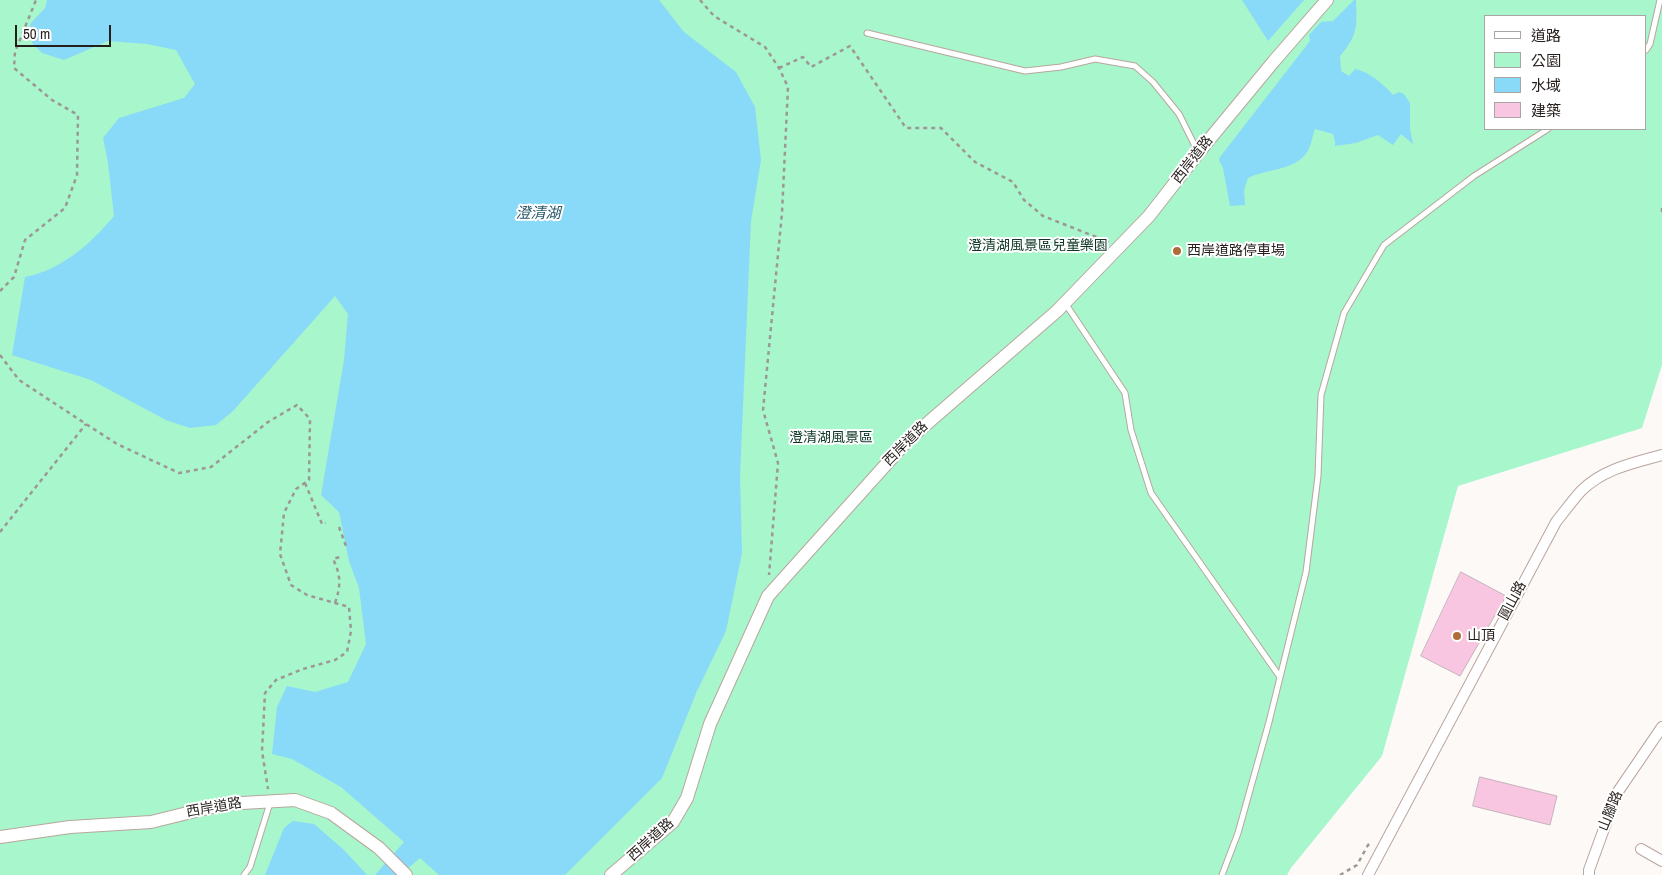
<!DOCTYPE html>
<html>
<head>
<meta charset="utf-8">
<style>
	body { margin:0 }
	#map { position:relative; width:1662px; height:875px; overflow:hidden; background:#fdf9f7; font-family:"Archivo Narrow","Noto Sans TC",sans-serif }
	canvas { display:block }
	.legend { position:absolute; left:1484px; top:15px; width:162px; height:115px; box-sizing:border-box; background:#fff; border:1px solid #a8a5a4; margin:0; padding:6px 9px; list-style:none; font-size:15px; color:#251e1b }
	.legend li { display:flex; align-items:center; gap:10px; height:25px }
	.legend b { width:25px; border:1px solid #a8a5a4 }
	.scale { position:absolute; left:15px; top:25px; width:96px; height:22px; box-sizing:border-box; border:2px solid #251e1b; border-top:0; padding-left:6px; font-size:15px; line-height:18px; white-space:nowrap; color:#251e1b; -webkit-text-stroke:4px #fff; paint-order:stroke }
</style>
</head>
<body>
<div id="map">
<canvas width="1662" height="875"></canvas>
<ul class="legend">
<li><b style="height:6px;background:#fff"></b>道路</li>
<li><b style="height:14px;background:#a7f6cc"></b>公園</li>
<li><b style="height:14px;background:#89daf8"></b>水域</li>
<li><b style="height:14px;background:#f8c6e1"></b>建築</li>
</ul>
<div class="scale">50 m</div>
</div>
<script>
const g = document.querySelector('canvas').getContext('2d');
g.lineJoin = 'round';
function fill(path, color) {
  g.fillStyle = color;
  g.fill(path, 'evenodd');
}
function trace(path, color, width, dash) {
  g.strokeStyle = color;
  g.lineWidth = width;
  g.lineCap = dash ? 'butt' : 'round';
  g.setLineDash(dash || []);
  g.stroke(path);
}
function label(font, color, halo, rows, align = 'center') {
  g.font = font + ' "Archivo Narrow","Noto Sans TC",sans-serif';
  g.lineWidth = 4;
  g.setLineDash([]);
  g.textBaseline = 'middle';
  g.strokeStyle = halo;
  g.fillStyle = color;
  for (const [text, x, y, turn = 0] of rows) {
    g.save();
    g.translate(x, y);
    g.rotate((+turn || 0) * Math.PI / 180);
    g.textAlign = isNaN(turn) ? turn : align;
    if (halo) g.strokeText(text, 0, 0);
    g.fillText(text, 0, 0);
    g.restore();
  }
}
fill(new Path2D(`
	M0,0H1662V365L1642,428L1458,486L1382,756L1291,868L1287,875H0ZM1486,16H1646V129H1486Z`), '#a7f6cc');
fill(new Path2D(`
	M47,0H659L684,32L736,72L755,107L761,160L751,221L740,476L742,553L726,631L697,691L662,778L565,875H439L420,858L400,875H375L404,842L341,787L292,759L272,754L277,707L287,686L315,692L348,682L366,644L359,588L349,561L339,512L321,495L344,360L348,314L335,296L233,411L216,425L190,428L166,420L91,380L12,355L25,277C61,270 91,244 114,216L108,163L103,138L119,118L184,98L195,84L176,50L147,44L108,41L64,60L42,53L32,43L30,24L45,8Z
	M1242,0H1304L1268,41Z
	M1354,0H1356C1357,27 1358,35 1340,56L1341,71L1349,76L1355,69C1370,72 1383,84 1393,95L1399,92L1404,94L1410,103V129L1413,144L1401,134L1393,145L1378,135L1356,143L1335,146V141L1333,134L1315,129C1312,137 1311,148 1305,155C1291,171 1266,169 1248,178L1244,190L1245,205L1230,206L1223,168L1219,160L1220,157L1310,41L1309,35L1321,22L1333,21Z
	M293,821L314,824L344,850L367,875H265L284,828Z`), '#89daf8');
const building = new Path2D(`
	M1461,572L1506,596L1460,676L1421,656Z
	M1480,777L1557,796L1550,825L1473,806Z`);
fill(building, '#f8c6e1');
trace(building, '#c5b2bc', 1);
const service = new Path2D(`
	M867,33L1025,71L1061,67L1095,59L1135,66L1153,82L1179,114L1198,152
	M1646,50L1650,44L1660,0
	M1065,303L1125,393L1131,430L1151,493L1280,677
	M244,875L250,867L270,803
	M1222,875L1238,833L1269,722L1306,572L1318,476L1321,395L1344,313L1384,245L1474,176L1548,129`);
const minor = new Path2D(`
	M1641,849L1662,861
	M1368,875L1556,522C1564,512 1572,501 1581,491C1603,469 1633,463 1662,455
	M1589,875V870L1617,793L1662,727`);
const tertiary = new Path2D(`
	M0,837L70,827L151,822L224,804L295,800L331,813L379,848L406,875
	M611,875L673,822L687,798L710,724L768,596L908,440L1057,311L1149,216L1199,152L1274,61L1327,0`);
trace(service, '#b9a69e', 7);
trace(minor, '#b9a69e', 12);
trace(tertiary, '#b9a69e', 14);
trace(new Path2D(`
	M700,0L714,16L765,47L779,68L788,87L782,213L763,410L778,463L769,575
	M779,68L803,57L811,67L850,46L906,128H941L975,162L1013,182L1024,200L1043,216L1109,242
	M1662,208V212
	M0,291L14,277L25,240L65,208L77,175L78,115L52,100L14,68L15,52L36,0
	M0,355L19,380L86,424L117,444L179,473L211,467L268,422L297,405L310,419L309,480L296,489L284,513L280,554L291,585L307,595L349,607L351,631L347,652L335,660L303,669L276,680L265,693L262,751L268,789
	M305,483L322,524L326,523
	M339,527L346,546
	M0,532L86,424
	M335,603C341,586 341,575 333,559L340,557
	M1340,875L1357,865L1368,845L1371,844`), '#9d9795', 2.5, [4, 4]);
trace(service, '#fff', 5);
trace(minor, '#fff', 10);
trace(tertiary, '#fff', 12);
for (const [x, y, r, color] of [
	[1177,251,5,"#ae6d37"],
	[1457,636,5,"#ae6d37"]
]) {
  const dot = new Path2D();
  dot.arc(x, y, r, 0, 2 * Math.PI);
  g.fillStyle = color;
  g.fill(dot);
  trace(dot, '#fff', 2);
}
label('14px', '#251e1b', '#fff', [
	["西岸道路",1193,160,-52],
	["西岸道路",906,444,-45],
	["圓山路",1513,601,-62],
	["西岸道路",214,808,-10],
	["山腳路",1611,811,-68],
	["西岸道路",651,840,-42]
]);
label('14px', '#0e3725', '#fff', [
	["澄清湖風景區兒童樂園",1038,246],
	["澄清湖風景區",831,438]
]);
label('14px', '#251e1b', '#fff', [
	["西岸道路停車場",1187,251],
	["山頂",1467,636]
], 'left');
label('italic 15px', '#2a5868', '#fff', [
	["澄清湖",538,214]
]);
</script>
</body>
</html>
